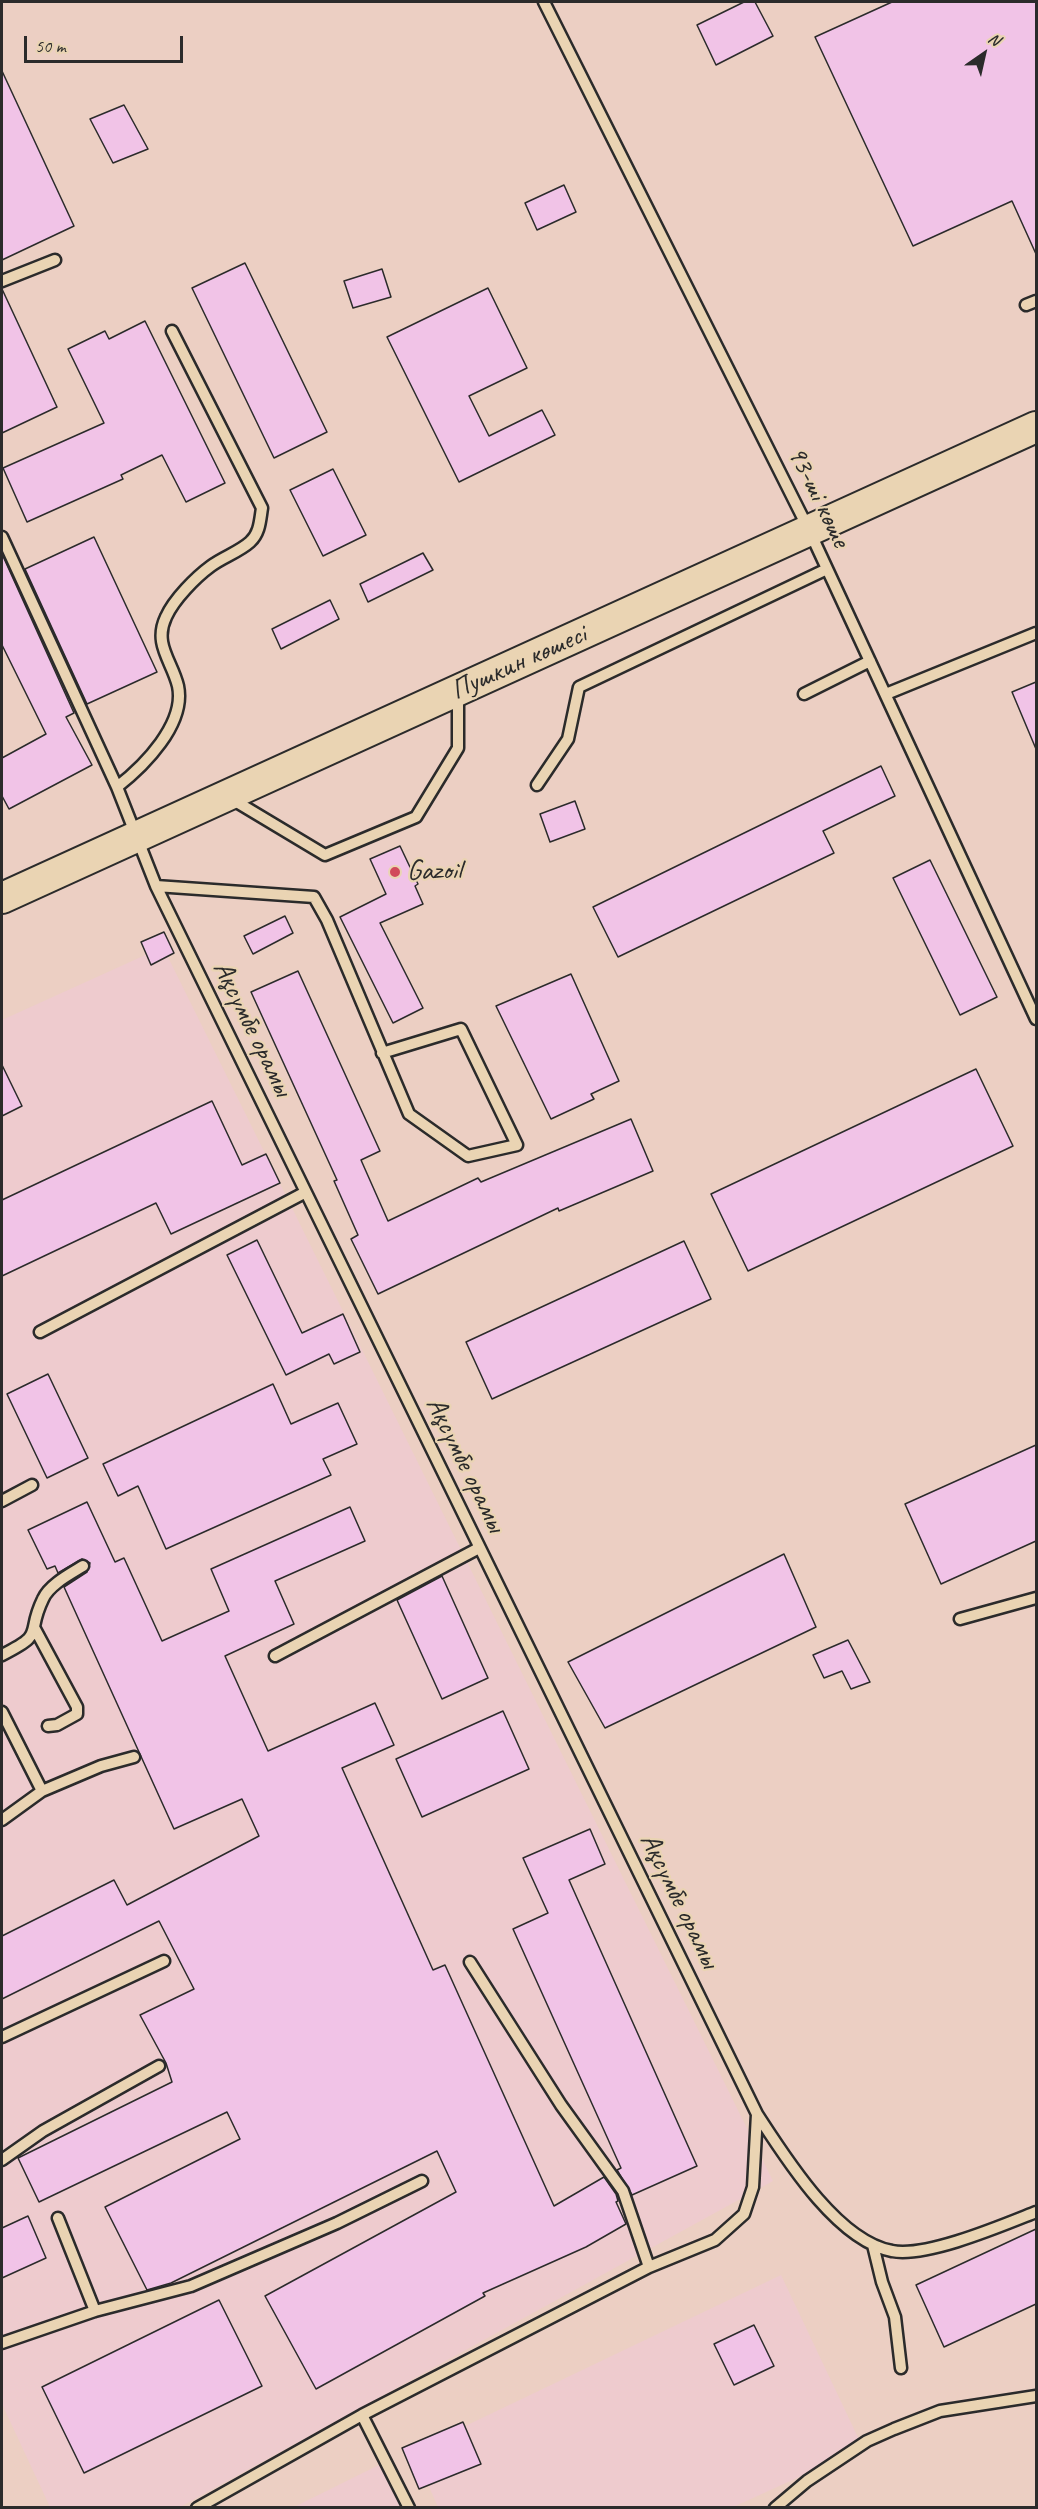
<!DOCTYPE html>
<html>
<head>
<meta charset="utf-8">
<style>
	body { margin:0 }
	#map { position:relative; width:1038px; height:2509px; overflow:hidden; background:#eccfc3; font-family:Caveat,sans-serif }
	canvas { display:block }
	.frame { position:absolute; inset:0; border:3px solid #2b2b2b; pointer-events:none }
	.north { position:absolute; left:954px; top:24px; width:60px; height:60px; -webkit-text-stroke:4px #ead4b3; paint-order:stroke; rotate:34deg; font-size:16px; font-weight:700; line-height:24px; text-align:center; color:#2b2b2b }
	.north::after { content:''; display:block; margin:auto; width:21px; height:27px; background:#2b2b2b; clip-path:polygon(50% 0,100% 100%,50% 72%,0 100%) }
	.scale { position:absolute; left:24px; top:36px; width:159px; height:27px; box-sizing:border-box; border:3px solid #2b2b2b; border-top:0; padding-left:8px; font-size:18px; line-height:21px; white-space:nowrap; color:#2b2b2b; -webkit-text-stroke:4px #ead4b3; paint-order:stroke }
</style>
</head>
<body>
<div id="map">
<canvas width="1038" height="2509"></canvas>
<div class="frame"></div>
<div class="north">N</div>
<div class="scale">50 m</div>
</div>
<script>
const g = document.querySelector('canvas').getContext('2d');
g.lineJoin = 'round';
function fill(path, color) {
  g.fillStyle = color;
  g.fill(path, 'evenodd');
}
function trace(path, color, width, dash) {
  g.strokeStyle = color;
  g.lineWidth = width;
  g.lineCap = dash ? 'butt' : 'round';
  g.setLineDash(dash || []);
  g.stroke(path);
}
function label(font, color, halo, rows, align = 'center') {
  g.font = font + ' Caveat,sans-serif';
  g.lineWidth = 4.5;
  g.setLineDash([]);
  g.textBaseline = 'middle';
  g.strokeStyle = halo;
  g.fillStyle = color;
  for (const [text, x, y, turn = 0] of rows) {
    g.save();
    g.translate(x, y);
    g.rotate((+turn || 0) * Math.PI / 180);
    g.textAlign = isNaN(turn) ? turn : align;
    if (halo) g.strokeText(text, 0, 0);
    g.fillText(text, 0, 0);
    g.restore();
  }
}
fill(new Path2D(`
	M163,947L773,2181L180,2507H50L2,2404V1020Z
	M781,2275L863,2448L731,2508L438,2507L413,2451Z
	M385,2462L406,2508H292Z`), '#eecbce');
const building = new Path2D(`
	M744,2H755L773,36L716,65L697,25Z
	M892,2H1036V254L1012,201L913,246L815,37Z
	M2,71L74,226L2,260Z
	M124,105L148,149L113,163L90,119Z
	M564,185L576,212L537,230L525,203Z
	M245,263L327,432L274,458L192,288Z
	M382,269L391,297L353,308L344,281Z
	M488,288L527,368L469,396L489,436L542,410L555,435L459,482L387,337Z
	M2,289L57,407L2,433Z
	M145,321L225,483L186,502L162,455L121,475L123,479L27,522L3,468L104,423L68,349L105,331L109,339Z
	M333,469L366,535L323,556L290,490Z
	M94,537L157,672L87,704L25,569Z
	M423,553L433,570L368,602L360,584Z
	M2,554L74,713L66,717L92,765L9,809L2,796V758L46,734L2,645Z
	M330,600L339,619L281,649L272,629Z
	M1036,682V749L1012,692Z
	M881,766L895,796L823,831L834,853L618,957L593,907Z
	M575,801L585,829L550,842L540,814Z
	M400,846L418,884L415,886L423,904L380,923L423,1008L393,1023L340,917L386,894L370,859Z
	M930,860L997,997L960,1015L893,878Z
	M285,916L293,933L253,954L244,936Z
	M164,932L174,953L151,965L141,942Z
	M298,971L380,1151L361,1160L388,1221L478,1178L481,1182L631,1119L653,1171L559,1211L558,1208L378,1294L351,1239L358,1235L334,1181L337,1180L251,992Z
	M571,974L619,1081L591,1094L594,1099L551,1119L496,1006Z
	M2,1065L22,1106L2,1116Z
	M976,1069L1013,1146L748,1271L711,1194Z
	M212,1101L242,1165L266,1154L280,1183L171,1234L156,1203L2,1276V1200Z
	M257,1240L302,1333L343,1314L360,1352L334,1364L329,1354L286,1375L227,1255Z
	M684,1241L711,1299L492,1399L466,1342Z
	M48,1374L88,1458L47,1478L7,1394Z
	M273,1384L291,1424L338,1403L357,1444L323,1459L331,1475L166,1549L138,1486L118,1496L103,1464Z
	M1036,1445V1541L941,1584L905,1504Z
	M87,1502L115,1562L124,1558L162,1641L229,1611L211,1569L350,1507L365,1541L275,1581L294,1624L225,1656L268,1751L375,1703L394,1745L342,1768L433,1970L445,1965L554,2206L604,2177L616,2194L618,2201L616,2202L626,2224L586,2247L483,2293L485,2296L316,2389L265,2296L456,2192L437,2151L171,2283L147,2290L105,2207L240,2139L227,2112L39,2202L18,2158L172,2082L166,2063L140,2015L194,1989L159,1921L2,1999V1936L114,1880L127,1905L259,1836L242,1799L174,1829L64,1587L87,1572L90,1563L82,1559L58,1573L55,1566L47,1569L28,1530Z
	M784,1554L816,1627L605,1728L568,1662Z
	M442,1576L488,1678L442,1699L397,1600Z
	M848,1640L870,1682L851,1689L842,1671L824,1678L813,1655Z
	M503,1711L529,1769L422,1817L396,1759Z
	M590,1829L605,1864L569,1880L697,2166L632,2195L617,2170L621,2168L513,1929L548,1913L523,1858Z
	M28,2216L46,2258L2,2278V2228Z
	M1036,2229V2304L944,2347L916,2285Z
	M219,2300L262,2386L84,2473L42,2387Z
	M754,2325L774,2366L734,2385L714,2344Z
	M463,2422L481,2464L419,2489L402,2448Z`);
fill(building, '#f1c3e7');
trace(building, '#2b2b2b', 1.5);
const service = new Path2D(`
	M544,2L810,532L1036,1019
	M2,281L55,260
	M1026,305L1036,301
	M2,537L117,787L156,886L757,2114C785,2157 837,2241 892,2251C926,2258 1003,2225 1036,2212
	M804,694L870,661
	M886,694L1036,633
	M537,785L568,739L579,687L827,569
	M117,787C144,766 186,724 178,686C172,661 153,644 166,617C174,599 196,577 211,566C223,557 239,552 250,542C260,533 260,520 262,508L172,331
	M230,798L325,855L416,817L458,748V695
	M156,886L314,897L327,920L409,1114L468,1156L517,1145L461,1029L382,1053
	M40,1332L304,1193
	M2,1501L32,1485
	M960,1619L1036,1598
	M35,1629L77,1707V1714L57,1725L48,1726
	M2,1655C47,1632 25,1636 43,1599C49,1585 70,1574 83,1566
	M275,1656L479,1548
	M2,1712L42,1791
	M2,1820L42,1791L101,1766L134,1757
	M470,1962L561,2105L623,2191L649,2267
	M2,2037L164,1961
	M2,2160L43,2131L159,2066
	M58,2218L95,2311
	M873,2245L882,2282L895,2317L901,2368
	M2,2343L95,2311L191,2286L337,2223L422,2181
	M362,2415L409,2508
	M197,2508L362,2415L649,2267L715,2240L744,2214L753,2187L757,2114
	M775,2508L807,2481L867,2441L894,2429L940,2411L1036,2396`);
const secondary = new Path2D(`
	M2,898L1036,427`);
trace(service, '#2b2b2b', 15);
trace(secondary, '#2b2b2b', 34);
trace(service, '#ead4b3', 10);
trace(secondary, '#ead4b3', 30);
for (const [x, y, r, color] of [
	[395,872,6,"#d1495b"]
]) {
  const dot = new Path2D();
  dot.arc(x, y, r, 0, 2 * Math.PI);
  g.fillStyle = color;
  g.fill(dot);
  trace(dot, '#ead4b3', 2);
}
label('28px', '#2b2b2b', '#ead4b3', [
	["93-ші көше",818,497,64],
	["Пушкин көшесі",519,663,-24],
	["Ақсүмбе орамы",252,1029,64],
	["Ақсүмбе орамы",465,1465,64],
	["Ақсүмбе орамы",679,1901,64]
]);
label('28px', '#2b2b2b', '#ead4b3', [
	["Gazoil",407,872]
], 'left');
</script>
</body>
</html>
